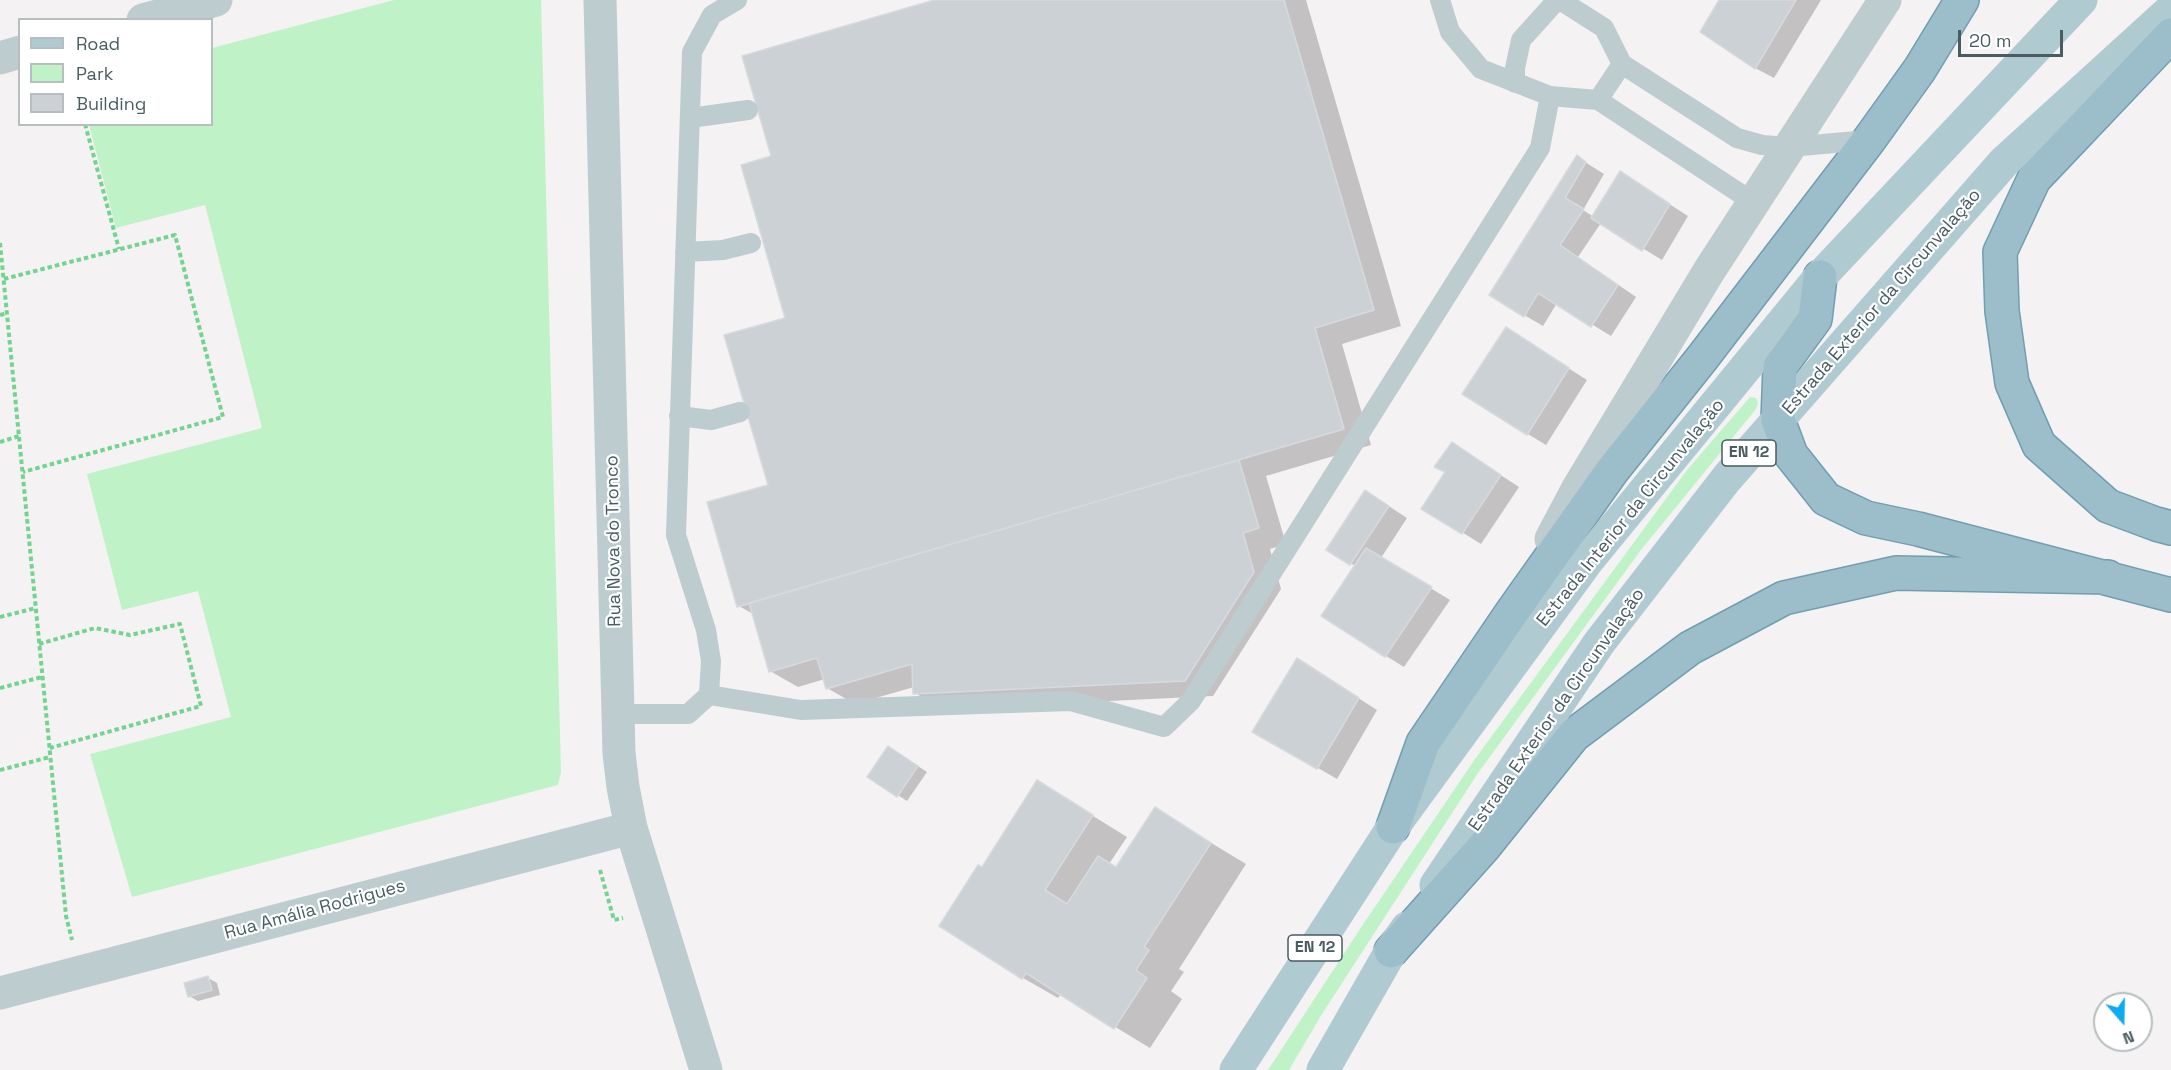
<!DOCTYPE html>
<html>
<head>
<meta charset="utf-8">
<style>
	body { margin:0 }
	#map { position:relative; width:2171px; height:1070px; overflow:hidden; background:#f4f2f3; font-family:"Space Grotesk",sans-serif }
	canvas { display:block }
	.legend { position:absolute; left:18px; top:18px; width:195px; height:108px; box-sizing:border-box; background:#fff; border:2px solid #b6bec0; margin:0; padding:8px 10px; list-style:none; font-size:18px; color:#485c61 }
	.legend li { display:flex; align-items:center; gap:12px; height:30px }
	.legend b { width:30px; border:2px solid #b6bec0 }
	.north { position:absolute; left:2093px; top:992px; width:60px; height:60px; box-sizing:border-box; background:#fff; border:2px solid #b6bec0; border-radius:50%; rotate:160deg; font-size:16px; font-weight:700; line-height:24px; text-align:center; color:#485c61 }
	.north::after { content:''; display:block; margin:auto; width:21px; height:27px; background:#0eaaf3; clip-path:polygon(50% 0,100% 100%,50% 72%,0 100%) }
	.scale { position:absolute; left:1958px; top:30px; width:105px; height:27px; box-sizing:border-box; border:3px solid #485c61; border-top:0; padding-left:8px; font-size:18px; line-height:21px; white-space:nowrap; color:#485c61; -webkit-text-stroke:4px #fff; paint-order:stroke }
</style>
</head>
<body>
<div id="map">
<canvas width="2171" height="1070"></canvas>
<ul class="legend">
<li><b style="height:8px;background:#b0cad2"></b>Road</li>
<li><b style="height:16px;background:#bff3c7"></b>Park</li>
<li><b style="height:16px;background:#ccd1d5"></b>Building</li>
</ul>
<div class="north">N</div>
<div class="scale">20 m</div>
</div>
<script>
const g = document.querySelector('canvas').getContext('2d');
g.lineJoin = 'round';
function fill(path, color) {
  g.fillStyle = color;
  g.fill(path, 'evenodd');
}
function trace(path, color, width, dash) {
  g.strokeStyle = color;
  g.lineWidth = width;
  g.lineCap = dash ? 'butt' : 'round';
  g.setLineDash(dash || []);
  g.stroke(path);
}
function label(font, color, halo, rows, align = 'center') {
  g.font = font + ' "Space Grotesk",sans-serif';
  g.lineWidth = 4.5;
  g.setLineDash([]);
  g.textBaseline = 'middle';
  g.strokeStyle = halo;
  g.fillStyle = color;
  for (const [text, x, y, turn = 0] of rows) {
    g.save();
    g.translate(x, y);
    g.rotate((+turn || 0) * Math.PI / 180);
    g.textAlign = isNaN(turn) ? turn : align;
    if (halo) g.strokeText(text, 0, 0);
    g.fillText(text, 0, 0);
    g.restore();
  }
}
fill(new Path2D(`
	M394,0H541L561,772L558,785L132,897L90,754L231,717L198,591L122,610L87,474L262,428L205,205L116,228L89,125L212,124V48Z
	M1750,397L1756,398L1758,403L1756,409L1641,550L1478,773L1322,1014L1289,1070H1268L1362,926L1475,759L1687,470Z`), '#bff3c7');
fill(new Path2D(`
	M939,0H1306L1401,326L1342,344L1371,445L1266,476L1286,544L1270,549L1281,589L1213,696L943,709L915,693L914,687L855,704L827,688L825,679L798,687L770,671L753,614L739,606L770,486L787,319L773,157Z
	M1720,0H1821L1774,78L1755,68Z
	M1577,157L1604,174L1583,210L1594,217L1621,173L1688,216L1662,260L1601,223L1578,257L1636,297L1611,336L1557,303L1543,326L1524,315Z
	M1507,329L1587,380L1546,445L1528,434Z
	M1453,444L1519,487L1481,544L1423,508L1447,473L1436,467Z
	M1384,503L1407,518L1381,558L1450,600L1404,667L1386,656L1355,566L1328,549Z
	M1316,671L1377,710L1337,779L1254,731Z
	M898,753L927,772L907,801L869,776Z
	M1038,782L1127,837L1109,864L1117,869L1155,809L1246,864L1179,969L1184,972L1171,991L1182,999L1150,1048L1061,994L1058,998L1023,978L941,925L982,869Z
	M208,978L217,983L220,995L198,1001L189,996Z`), '#0003');
const building = new Path2D(`
	M934,0H1284L1374,310L1315,328L1344,429L737,607L707,502L768,485L724,335L785,318L741,165L771,156L742,56Z
	M1719,0H1796L1755,69L1700,32Z
	M1577,155L1586,162L1565,198L1584,209L1560,245L1618,285L1591,327L1538,293L1524,317L1489,295Z
	M1620,171L1670,204L1642,251L1591,218Z
	M1506,327L1569,368L1527,435L1462,394Z
	M1452,442L1501,475L1462,534L1421,509L1445,472L1434,467Z
	M1239,460L1259,528L1243,533L1254,572L1185,681L913,694L912,664L826,689L817,658L769,672L749,603Z
	M1365,490L1389,506L1350,565L1326,550Z
	M1366,548L1432,587L1385,657L1321,616Z
	M1297,658L1359,698L1317,769L1252,732Z
	M888,746L918,766L897,797L867,777Z
	M1037,780L1093,815L1045,890L1067,904L1098,856L1116,867L1155,807L1211,843L1144,947L1149,950L1136,970L1147,978L1114,1029L1026,973L1022,979L939,926L978,865L982,867Z
	M208,976L212,990L188,997L184,983Z`);
fill(building, '#ccd1d5');
trace(building, '#d6dade', 1.5);
const trunk = new Path2D(`
	M2171,35L2034,179L2000,252L2002,311L2012,383L2039,445L2108,506L2156,524L2171,528
	M1820,277L1815,319L1780,367L1778,420L1791,455L1826,499L1866,518L1918,529L2171,595
	M1393,827L1423,743L1512,612L1612,471L1703,357L1869,140L1920,69L1962,0
	M1391,951L1484,847L1574,735L1690,648L1784,598L1896,573L2108,577`);
trace(trunk, '#729eaf', 36);
trace(new Path2D(`
	M85,124L119,249
	M0,243L66,916L72,940
	M4,279L175,235L223,417L23,472
	M0,315L7,313
	M0,442L19,436
	M0,617L36,608
	M39,644L95,628L130,635L180,624L201,706L50,748
	M0,688L42,677
	M0,770L50,757
	M600,870L614,920L623,918`), '#74d48d', 4, [4.5, 3]);
trace(new Path2D(`
	M737,0L712,15L692,52L676,535L706,630L711,661L709,695L801,710L1071,701L1164,727L1191,701L1540,148L1550,96
	M1440,0L1450,32L1481,69L1550,96L1598,100L1753,202
	M1560,0L1604,28L1622,64L1737,138L1762,145L1789,147L1869,140
	M1515,83V68L1521,40L1557,0
	M1598,100L1622,64
	M690,118L748,110
	M685,252L723,250L751,243
	M679,416L711,420L740,412
	M618,714H688L709,695`), '#bccccf', 20);
trace(new Path2D(`
	M600,0L619,753L623,787L631,828L706,1070
	M143,20L216,0
	M0,58L20,52
	M1551,539L1578,488L1709,271L1885,0
	M0,993L631,828`), '#bccccf', 33);
trace(new Path2D(`
	M1436,885L1599,643L1727,478L2004,162L2171,10
	M1236,1070L1393,827L1588,560L1820,277L2081,0
	M1323,1070L1391,951L1407,928`), '#b0cad2', 33);
trace(trunk, '#9cbeca', 33);
for (const [x, y, w] of [
	[1749,453,54],
	[1315,948,54]
]) {
  const box = new Path2D();
  box.roundRect(x - w / 2, y - 13, w, 26, 4.5);
  g.fillStyle = '#fff';
  g.fill(box);
  trace(box, '#485c61', 1.5);
}
label('bold 16px', '#485c61', null, [
	["EN 12",1749,453],
	["EN 12",1315,948]
]);
label('18px', '#485c61', '#fff', [
	["Estrada Exterior da Circunvalação",1882,302,-49],
	["Estrada Interior da Circunvalação",1631,513,-51],
	["Rua Nova do Tronco",614,541,-91],
	["Estrada Exterior da Circunvalação",1557,710,-55],
	["Rua Amália Rodrigues",315,910,-15]
]);
</script>
</body>
</html>
